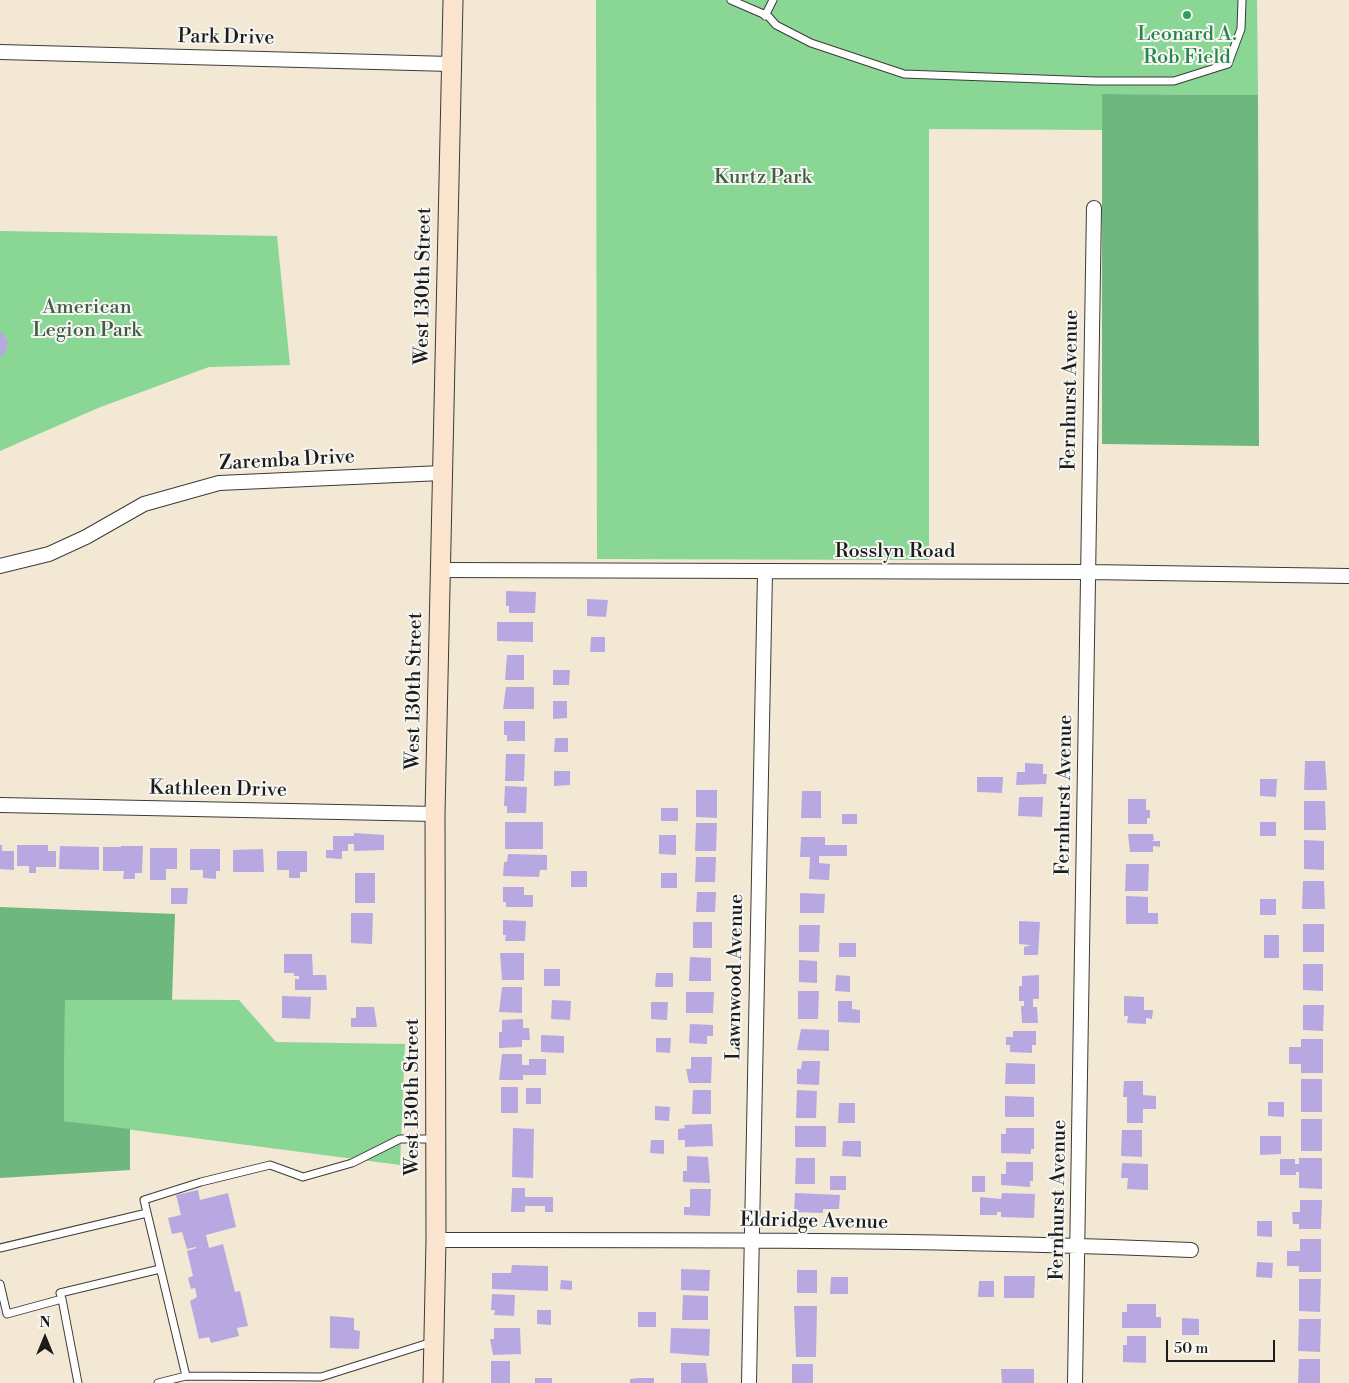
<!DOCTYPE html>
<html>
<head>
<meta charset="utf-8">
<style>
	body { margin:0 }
	#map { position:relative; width:1349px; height:1383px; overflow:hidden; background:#f3e8d4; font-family:"Libre Bodoni",serif }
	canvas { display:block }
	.north { position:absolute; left:20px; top:1313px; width:50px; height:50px; -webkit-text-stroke:4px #f6f6f2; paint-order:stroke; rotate:0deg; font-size:14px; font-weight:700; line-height:20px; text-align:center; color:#1c1c1c }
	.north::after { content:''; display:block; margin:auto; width:18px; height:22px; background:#1c1c1c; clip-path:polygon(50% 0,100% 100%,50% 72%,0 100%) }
	.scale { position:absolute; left:1166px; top:1340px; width:109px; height:22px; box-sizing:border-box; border:2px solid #1c1c1c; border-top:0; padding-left:6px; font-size:15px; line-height:18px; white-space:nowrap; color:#1c1c1c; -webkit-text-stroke:4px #f6f6f2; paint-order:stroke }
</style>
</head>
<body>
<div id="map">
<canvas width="1349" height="1383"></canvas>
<div class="north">N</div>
<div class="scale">50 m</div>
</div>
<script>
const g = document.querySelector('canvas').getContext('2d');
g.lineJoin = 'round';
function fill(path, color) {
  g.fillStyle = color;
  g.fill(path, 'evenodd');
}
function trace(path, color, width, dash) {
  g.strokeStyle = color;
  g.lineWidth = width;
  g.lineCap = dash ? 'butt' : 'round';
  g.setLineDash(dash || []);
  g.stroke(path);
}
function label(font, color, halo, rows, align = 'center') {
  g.font = font + ' "Libre Bodoni",serif';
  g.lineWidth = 4;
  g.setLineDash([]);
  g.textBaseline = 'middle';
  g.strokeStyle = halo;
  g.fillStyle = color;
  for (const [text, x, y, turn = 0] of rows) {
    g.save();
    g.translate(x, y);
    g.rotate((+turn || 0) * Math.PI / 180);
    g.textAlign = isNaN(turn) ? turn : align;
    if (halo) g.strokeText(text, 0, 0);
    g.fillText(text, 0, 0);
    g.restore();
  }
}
fill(new Path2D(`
	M596,0H1257L1258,95L1102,94V130L929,129V560L597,559Z
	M0,231L277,236L290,365L209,367L98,408L0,451Z
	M65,999L239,1000L276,1042L405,1044L400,1165L64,1121Z`), '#89d695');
fill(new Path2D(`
	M1102,94L1258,95L1259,446L1102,444Z
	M0,907L175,914L172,1000H65L64,1121L130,1129V1170L0,1178Z`), '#6eb77e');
fill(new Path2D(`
	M0,330L8,342L6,351L0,358Z
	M506,591L536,592L535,613H509V606H506Z
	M587,599L608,600L606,617L587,616Z
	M497,622H533V642L497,641Z
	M591,637H605V652H590Z
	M507,655H524V680H505Z
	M553,670H570L569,685H553Z
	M506,687H534V709H503Z
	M553,701H567V718L553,719Z
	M504,721H525V741H507V735H504Z
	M555,738H568V752H554Z
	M506,754H525L524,781H505Z
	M1305,761H1325L1327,790H1304Z
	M1025,763L1043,764V774H1047L1046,784L1016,785L1017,772H1025Z
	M554,771H570V785L554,786Z
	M977,777H1003L1002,793L977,792Z
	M1260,779H1277L1276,797L1260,796Z
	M505,786L527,787L526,813H507V806H504Z
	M696,790H717V818L696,817Z
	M802,791H821V818H801Z
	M1019,797H1043L1042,817L1018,816Z
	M1128,799H1146V810H1150V818H1147V824H1128Z
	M1304,801H1325L1326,830H1304Z
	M661,808H678V821H661Z
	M842,814H857V824H842Z
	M505,822H543V849H505Z
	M1260,822H1276V836H1260Z
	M696,823H717L716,851H695Z
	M354,833L384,835V850L354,851V844H348V851H342V859L326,858V850H333V836H354Z
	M1128,834H1153L1154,840L1151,841H1160V847L1153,846V852H1130Z
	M659,835H676V855L659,854Z
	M801,837H825V845H847V856H819V863L830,864L829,880L809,879L810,857H800Z
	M1304,840L1324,841V870L1304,869Z
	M0,845H2V851H14V870L0,869Z
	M17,845H48V851H56V867H36V873H29V866H17Z
	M60,846L99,847V870L59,869Z
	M121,846H143L142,873H135V879H123L124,871H103V847H121Z
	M150,848H177V869H166V880H150Z
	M190,849H220V871H216V879L203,878V870H190Z
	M263,849L264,872H233V850Z
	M277,851H307V872H300V878H289V870H277Z
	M508,854L547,855V870H540L539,877L503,876L504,862H507Z
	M696,857H716L715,882H695Z
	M1126,864H1149L1148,891H1125Z
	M571,871H587V887H571Z
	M355,873H375V903H355Z
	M661,873H677V888H661Z
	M1303,881H1324L1325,909H1302Z
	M503,887H524V895H533V907H506V902H503Z
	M171,888H188L187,904H171Z
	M697,892H716L715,912H696Z
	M800,893L825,894L824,913H800Z
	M1126,896L1148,897V913H1158V924H1126Z
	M1260,899H1276V915H1260Z
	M351,913H373L372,944L351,943Z
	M503,920L526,921L525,941H505L506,935H503Z
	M1019,921L1040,922L1038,955H1024V947L1031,945L1019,944Z
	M693,922H712V948H693Z
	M1303,924H1324V952H1303Z
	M799,925H820L819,952H799Z
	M1264,935H1279V958H1264Z
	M839,943H856V957H839Z
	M500,953H524V980H502Z
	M284,954H312L313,975H326L327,990H295V979H299V976H294V973H284Z
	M690,957L711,958V981H689Z
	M799,960L817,961V983L799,982Z
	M1303,964H1323V991L1303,990Z
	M544,969H560V986H544Z
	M656,973H673V987H655Z
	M836,975L850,976V992L835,991Z
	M1039,975V999H1033V1007H1037L1038,1023H1022L1021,1006H1024V1001H1019V986H1022V976Z
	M502,987H522V1013L499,1012Z
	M798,991H819L818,1019H798Z
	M686,992H714L713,1013H686Z
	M282,996L311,997L310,1019L282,1018Z
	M1124,996L1144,997V1010H1153L1152,1019L1146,1018V1024L1127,1023L1128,1016H1124Z
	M552,1000L571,1001L570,1020L551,1019Z
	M838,1001H852V1009L860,1010V1023L838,1022Z
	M651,1002H668L667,1020L651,1019Z
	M1303,1005H1324L1323,1031L1303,1030Z
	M356,1007H374L377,1027H351V1018H356Z
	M523,1019V1028H529L530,1040H522V1047L499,1048V1032H502V1020Z
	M690,1024L713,1025V1036H707V1044L689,1043Z
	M801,1029L829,1030V1051L797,1050Z
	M1013,1031H1036V1045H1032V1053L1010,1052V1045H1006V1037H1013Z
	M541,1035L564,1036V1053L541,1052Z
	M656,1038H671L670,1053L656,1052Z
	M1301,1039H1323V1073H1301V1064H1289V1047H1301Z
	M502,1054H522V1065H529V1059H546V1075H523V1080H499Z
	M691,1057H712L711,1083H689L686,1069H691Z
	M802,1061H820L819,1085L797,1084V1069H801Z
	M1006,1063L1035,1064V1084H1005Z
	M1301,1079H1322V1112H1301Z
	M1124,1081H1143V1095L1156,1096V1109H1143V1123H1127V1097H1123Z
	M501,1087H518V1113H501Z
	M526,1088H541V1104H526Z
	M693,1090H711V1114H692Z
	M797,1090L817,1091L816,1118H796Z
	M1005,1096L1034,1097V1117H1005Z
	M1268,1102H1284V1117L1268,1116Z
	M839,1103H855V1123H838Z
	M655,1106L670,1107L669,1121L655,1120Z
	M1301,1119H1322V1151H1301Z
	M712,1124L713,1146L685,1147V1140H678V1129L685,1128L684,1125Z
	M795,1126H826V1147H795Z
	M513,1128L534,1129L533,1178L512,1177Z
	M1006,1128H1034V1149H1031V1154L1001,1153V1134H1006Z
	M1122,1130H1142V1157L1121,1156Z
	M1260,1136H1281V1154L1260,1155Z
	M651,1140H664V1154L650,1153Z
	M843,1141H861V1157L842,1156Z
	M687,1156L708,1157L710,1183L683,1182V1171H687Z
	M796,1158H815V1184H795Z
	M1299,1158H1322V1189L1299,1188V1172H1296V1175H1280V1159H1295V1164H1299Z
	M1006,1162H1033V1181H1030V1187L1001,1185V1174H1006Z
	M1122,1163L1148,1164V1190L1127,1189L1128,1178H1121Z
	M830,1176H846V1190H830Z
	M972,1176H985V1192H972Z
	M512,1188H525V1197H553V1212H545V1206H525V1212H511Z
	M690,1189H711L710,1216L684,1215V1207H690Z
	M198,1190L200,1200L228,1193L236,1227L206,1235L209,1248L223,1244L235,1292L240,1291L248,1326L237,1328L239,1336L211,1343L209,1337L199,1339L190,1301L197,1297L195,1288L191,1289L188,1278L193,1276L187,1251L196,1248V1247L187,1249L182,1232L172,1234L168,1218L181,1215L176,1195Z
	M795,1193L840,1195L839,1209H823V1213L794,1212Z
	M1002,1193L1035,1194L1034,1218L1001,1217V1212H997V1215H980V1197L1001,1199Z
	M1300,1200H1322L1321,1229H1299V1224H1293L1292,1212H1300Z
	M1257,1221H1272V1237L1257,1236Z
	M1300,1239H1321V1272H1299V1266H1287V1251H1300Z
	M1257,1262L1273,1263L1272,1278L1256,1277Z
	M512,1265L548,1266V1291L492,1289V1273H511Z
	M681,1269L710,1270L709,1291L681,1290Z
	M797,1270H817V1293H797Z
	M1004,1276H1035L1034,1298H1004Z
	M831,1277H848V1294H830Z
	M1299,1279H1321L1320,1312L1299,1311Z
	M561,1280L572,1281V1290L560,1289Z
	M979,1281H994V1297H978Z
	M492,1294L515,1295L514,1316L494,1315L495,1310H491Z
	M683,1295L708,1296V1320H682Z
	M1127,1304H1156V1317H1161V1328H1122V1312H1127Z
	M794,1306H817L816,1357H796Z
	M537,1310H551V1325L537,1324Z
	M638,1312H656V1327H638Z
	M330,1316L354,1318V1330L360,1331L359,1349L330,1348Z
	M1182,1318L1199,1319V1335H1182Z
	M1299,1319H1321L1320,1352L1298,1351Z
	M494,1328H520L521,1354L493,1355L490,1339H494Z
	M671,1328L710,1329L709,1356L670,1353Z
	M1127,1336H1146V1363L1123,1362V1345H1127Z
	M1299,1359H1320V1383H1298Z
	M491,1361H510V1383H491Z
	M681,1363H706L708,1383H681Z
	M792,1364H813V1383H792Z
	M1001,1369H1034V1383H1002Z
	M535,1378H552V1383H535Z
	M638,1378H654V1383H630V1379Z`), '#b8a8e1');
const lane = new Path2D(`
	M731,0L768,16L776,25L811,43L904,74L1096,81H1174L1228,64L1241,29L1242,0
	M765,16L773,0
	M0,1248L147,1213
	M0,1284L7,1314L62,1299L78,1383
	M62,1299L60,1293L160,1269
	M432,1342L321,1377L186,1376L144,1200L201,1182L270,1165L303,1177L352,1163L400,1139H436
	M158,1383L186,1376`);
const street = new Path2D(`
	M0,52L451,64
	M0,566L49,554L86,537L144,504L219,483L442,473
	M440,570L1088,572L1349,576
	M0,805L435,814
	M436,1240C688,1240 940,1239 1191,1250
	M749,1383L765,572
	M1075,1383L1094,208`);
const secondary = new Path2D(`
	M433,1383L436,1240L435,814L453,0`);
trace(lane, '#3c3b38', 9);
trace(street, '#3c3b38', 16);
trace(secondary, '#3c3b38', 21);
trace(lane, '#fff', 7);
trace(street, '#fff', 14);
trace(secondary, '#fbe5cf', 19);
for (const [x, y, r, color] of [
	[1187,15,5,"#2e9e5b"]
]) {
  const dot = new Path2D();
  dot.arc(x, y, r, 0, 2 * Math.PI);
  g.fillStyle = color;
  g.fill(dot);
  trace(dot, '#f6f6f2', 2);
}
label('20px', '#27864d', '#f6f6f2', [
	["Leonard A.",1187,35],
	["Rob Field",1187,58]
]);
label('20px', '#1c1c1c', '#f6f6f2', [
	["Park Drive",226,38,1],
	["West 130th Street",424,286,-89],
	["Fernhurst Avenue",1071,390,-89],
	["Zaremba Drive",287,461,-3],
	["Rosslyn Road",895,552],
	["West 130th Street",415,691,-89],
	["Kathleen Drive",218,790,1],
	["Fernhurst Avenue",1065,795,-89],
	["Lawnwood Avenue",736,977,-89],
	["West 130th Street",413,1097,-90],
	["Fernhurst Avenue",1059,1200,-89],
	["Eldridge Avenue",814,1222,1]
]);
label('20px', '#425d46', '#f6f6f2', [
	["Kurtz Park",763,178],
	["American",87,308],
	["Legion Park",87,331]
]);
</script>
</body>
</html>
